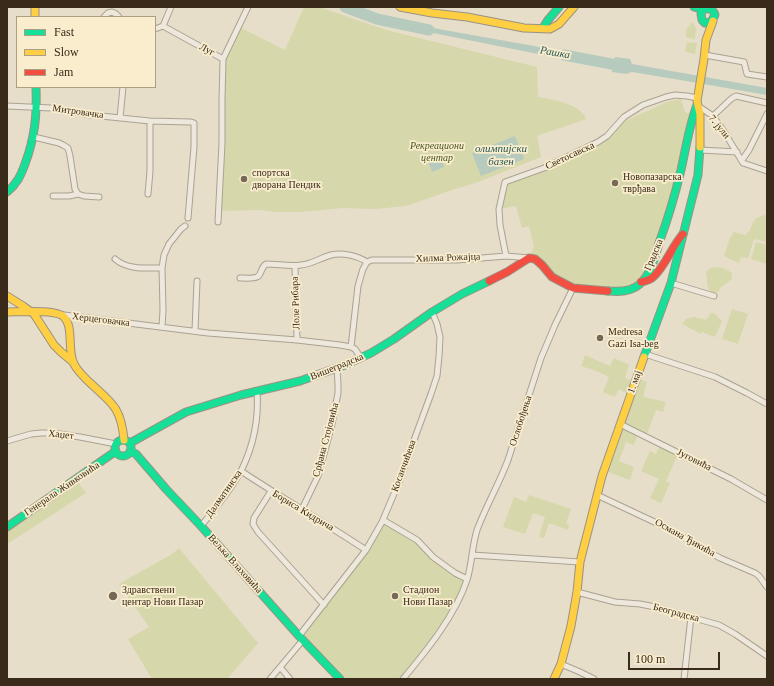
<!DOCTYPE html>
<html>
<head>
<meta charset="utf-8">
<style>
	body { margin:0 }
	#map { position:relative; width:774px; height:686px; overflow:hidden; background:#e6dec9; font-family:Georgia,serif }
	canvas { display:block }
	.frame { position:absolute; inset:0; border:8px solid #392a1a; pointer-events:none }
	.legend { position:absolute; left:16px; top:16px; width:140px; height:72px; box-sizing:border-box; background:#f9edcd; border:1px solid #ac9f85; margin:0; padding:5px 7px; list-style:none; font-size:12px; color:#392a1a }
	.legend li { display:flex; align-items:center; gap:8px; height:20px }
	.legend b { width:20px; border:1px solid #ac9f85 }
	.scale { position:absolute; left:628px; top:652px; width:92px; height:18px; box-sizing:border-box; border:2px solid #392a1a; border-top:0; padding-left:5px; font-size:12px; line-height:14px; white-space:nowrap; color:#392a1a; -webkit-text-stroke:3px #f9edcd; paint-order:stroke }
</style>
</head>
<body>
<div id="map">
<canvas width="774" height="686"></canvas>
<div class="frame"></div>
<ul class="legend">
<li><b style="height:5px;background:#16e098"></b>Fast</li>
<li><b style="height:5px;background:#ffcf43"></b>Slow</li>
<li><b style="height:5px;background:#f24e42"></b>Jam</li>
</ul>
<div class="scale">100 m</div>
</div>
<script>
const g = document.querySelector('canvas').getContext('2d');
g.lineJoin = 'round';
function fill(path, color) {
  g.fillStyle = color;
  g.fill(path, 'evenodd');
}
function trace(path, color, width, dash) {
  g.strokeStyle = color;
  g.lineWidth = width;
  g.lineCap = dash ? 'butt' : 'round';
  g.setLineDash(dash || []);
  g.stroke(path);
}
function label(font, color, halo, rows, align = 'center') {
  g.font = font + ' Georgia,serif';
  g.lineWidth = 3.5;
  g.setLineDash([]);
  g.textBaseline = 'middle';
  g.strokeStyle = halo;
  g.fillStyle = color;
  for (const [text, x, y, turn = 0] of rows) {
    g.save();
    g.translate(x, y);
    g.rotate((+turn || 0) * Math.PI / 180);
    g.textAlign = isNaN(turn) ? turn : align;
    if (halo) g.strokeText(text, 0, 0);
    g.fillText(text, 0, 0);
    g.restore();
  }
}
fill(new Path2D(`
	M304,7H319L386,30L537,67L538,97C552,99 581,104 586,119L537,136L541,157L478,182L452,190L406,206L375,209L343,208L300,212H276L261,210L219,211L223,59L239,27L285,50Z
	M693,22L696,29L695,39L686,37V30L688,27Z
	M687,42L697,43L695,54L685,52Z
	M681,99L685,112L693,115L684,160L649,271L631,290L573,288L529,258L534,246L529,226L522,228L516,206L499,209L505,182L530,177L596,148L604,142L625,121L667,102Z
	M767,214V242L754,239L748,258L741,257L739,263L724,256L730,238L734,232L745,235C752,231 751,222 757,218C760,216 764,215 767,214Z
	M756,242L767,245V264L751,259Z
	M719,267L727,270L732,273V279L721,287L717,293H712L708,288L706,272L710,268Z
	M732,309L748,314L738,344L722,339Z
	M711,313L715,314L722,321L715,337L702,332L701,334L682,324L686,319L694,317L706,320Z
	M585,355L610,366L614,358L629,365L625,378L633,382L628,394L619,389L615,397L603,392L609,377L599,372L581,366Z
	M639,379L647,382L643,397L666,402L663,412L656,410L647,434L624,423Z
	M624,428L638,434L634,445L626,442L619,461L634,467L630,480L608,472Z
	M660,445L678,454L666,481L670,483L661,503L650,498L659,479L641,471L650,451L656,454Z
	M76,479L86,493L7,544V527Z
	M529,495L571,509L566,523L569,525L568,530L549,523L544,538L539,537L545,517L533,513L525,534L503,527L514,497L526,502Z
	M382,522L456,570L468,579L447,620L403,679H340L299,636L366,550Z
	M179,548L258,643L227,679H152L128,639L149,627L119,584L172,554Z`), '#d6d7aa');
fill(new Path2D(`
	M416,25L579,54L578,62L413,29Z
	M615,57L630,59L632,64L767,88V95L692,82L632,72L626,74L612,72V69L607,68L609,59L614,60Z
	M515,136L524,159L481,176L472,153Z
	M436,155L439,163L443,162L444,167L432,172L427,158Z`), '#b6cbbe');
trace(new Path2D(`
	M345,7L377,19L429,30
	M564,55L622,66`), '#b6cbbe', 11);
const street = new Path2D(`
	M104,17L108,13L112,12L116,14L119,17
	M163,26L223,59
	M155,29L163,26L171,7
	M705,55L744,62L747,74L767,77
	M7,106L51,108L91,115L150,121L191,122L194,123V147L188,218
	M698,106L713,116L723,130L743,163L767,171
	M713,116L731,99L736,96L767,103
	M120,118L123,87
	M34,137L59,143L63,145L68,148L70,156L75,189L78,194
	M700,150L737,152
	M742,160L749,150L767,114
	M148,194L150,171V121
	M53,196H69L78,194L84,196L99,197
	M218,222L222,143V100L223,59L248,7
	M506,256L500,225L499,209L505,182L544,168L598,142L607,136L624,117L643,105L666,97L675,95L687,96L697,98
	M115,259C127,270 147,268 162,268
	M295,266L297,340
	M240,278C245,278 252,279 257,277C262,275 260,268 266,264C278,264 290,267 301,265C312,264 320,258 331,255C342,252 358,256 367,262
	M671,283L714,296
	M64,315L208,333L297,340L340,345L351,347L355,349L361,358
	M162,327L163,310L162,268L164,255L169,244L181,229L185,226
	M195,331L197,281
	M351,347L358,286L363,269L367,262L372,260H457L506,256L529,258
	M645,354L715,377L747,393L767,404
	M620,424L731,479L767,500
	M7,441L31,434L41,433H53L80,437L116,444
	M241,471C282,498 325,523 366,550
	M271,491L254,518L253,524L258,532L324,605
	M597,495L663,526L720,558L755,573L759,576L767,587
	M302,509L318,476L332,424L338,393V384L337,369
	M383,520L417,540L433,557L455,573L467,579
	M201,526C215,509 230,491 241,471C253,447 259,419 257,391
	M472,555L580,562
	M577,592L615,602L640,604L655,607L719,625L735,634L767,656
	M299,636L366,550L382,522L399,482L417,432L431,394L437,376L439,356L440,337L437,324L432,312
	M561,664L580,672L594,679
	M280,667L290,679
	M270,679L303,640
	M403,679C427,650 455,616 467,580C472,564 472,546 477,530C486,506 499,484 508,460L541,358L555,325L573,288
	M684,679L691,617`);
const fast = new Path2D(`
	M694,7C697,8 701,9 704,9C710,8 713,9 715,15L711,22L705,23L702,20L701,14L704,9
	M543,28L548,20L559,7
	M7,192C17,184 21,175 25,164C35,137 37,115 36,87
	M608,291C619,292 631,292 640,284C651,274 655,257 659,243C668,219 675,195 681,170C686,148 689,126 697,105
	M644,357L671,283L698,175L700,147
	M115 448a8 8 0 1 1 16 0a8 8 0 1 1-16 0Z
	M130,443L186,412L241,395L300,381L345,365L371,353L394,339L432,312L462,294L489,281
	M130,451L136,454L166,489L201,526L299,636L340,679
	M7,527L116,451`);
const slow = new Path2D(`
	M35,7V17
	M400,7L432,13L467,17L524,28L550,29L559,24L574,7
	M700,147V114L697,101L704,59L706,40L713,21
	M7,296L23,306L34,314L54,345L61,352L73,362
	M7,312C18,312 57,309 64,317C74,327 67,351 74,364C77,370 82,375 87,380C110,402 121,405 124,440
	M554,679L561,664L571,626L577,592L580,562L602,476L644,357`);
const jam = new Path2D(`
	M489,281L507,272L529,258L535,259L542,265L552,277L573,288L608,291
	M641,282C645,281 650,280 653,277C665,267 672,246 683,234`);
trace(street, '#aaa293', 7);
trace(fast, '#9a9283', 9);
trace(slow, '#9a9283', 9);
trace(jam, '#9a9283', 9);
trace(street, '#ede8db', 5);
trace(fast, '#16e098', 7);
trace(slow, '#ffcf43', 7);
trace(jam, '#f24e42', 7);
for (const [x, y, r, color] of [
	[244,179,4,"#766957"],
	[615,183,4,"#766957"],
	[600,338,4,"#766957"],
	[113,596,5,"#766957"],
	[395,596,4,"#766957"]
]) {
  const dot = new Path2D();
  dot.arc(x, y, r, 0, 2 * Math.PI);
  g.fillStyle = color;
  g.fill(dot);
  trace(dot, '#f9edcd', 1.5);
}
label('10px', '#392a1a', '#f9edcd', [
	["Луг",207,50,28],
	["Митровачка",78,112,8],
	["7. јули",719,127,51],
	["Светосавска",570,156,-25],
	["Градска",654,255,-67],
	["Хилма Рожајца",448,258,-2],
	["Лоле Рибара",296,303,-92],
	["Херцеговачка",101,320,7],
	["Вишеградска",337,367,-22],
	["1. мај",635,382,-70],
	["Ослобођења",521,421,-72],
	["Хаџет",61,435,6],
	["Срђана Стојовића",326,440,-75],
	["Југовића",694,460,27],
	["Косанчићева",404,466,-70],
	["Генерала Живковића",62,489,-34],
	["Далматинска",224,494,-55],
	["Бориса Кидрича",303,511,31],
	["Османа Ђикића",685,538,29],
	["Вељка Влаховића",235,564,48],
	["Београдска",676,613,15]
]);
label('italic 10px', '#48571f', '#f9edcd', [
	["Рекреациони",437,146],
	["центар",437,158]
]);
label('10px', '#392a1a', '#f9edcd', [
	["спортска",252,173],
	["дворана Пендик",252,185],
	["Новопазарска",623,177],
	["тврђава",623,189],
	["Medresa",608,332],
	["Gazi Isa-beg",608,344],
	["Здравствени",122,590],
	["центар Нови Пазар",122,602],
	["Стадион",403,590],
	["Нови Пазар",403,602]
], 'left');
label('italic 11px', '#285a58', '#f9edcd', [
	["Рашка",555,53,10],
	["олимпијски",501,149],
	["базен",501,162]
]);
</script>
</body>
</html>
